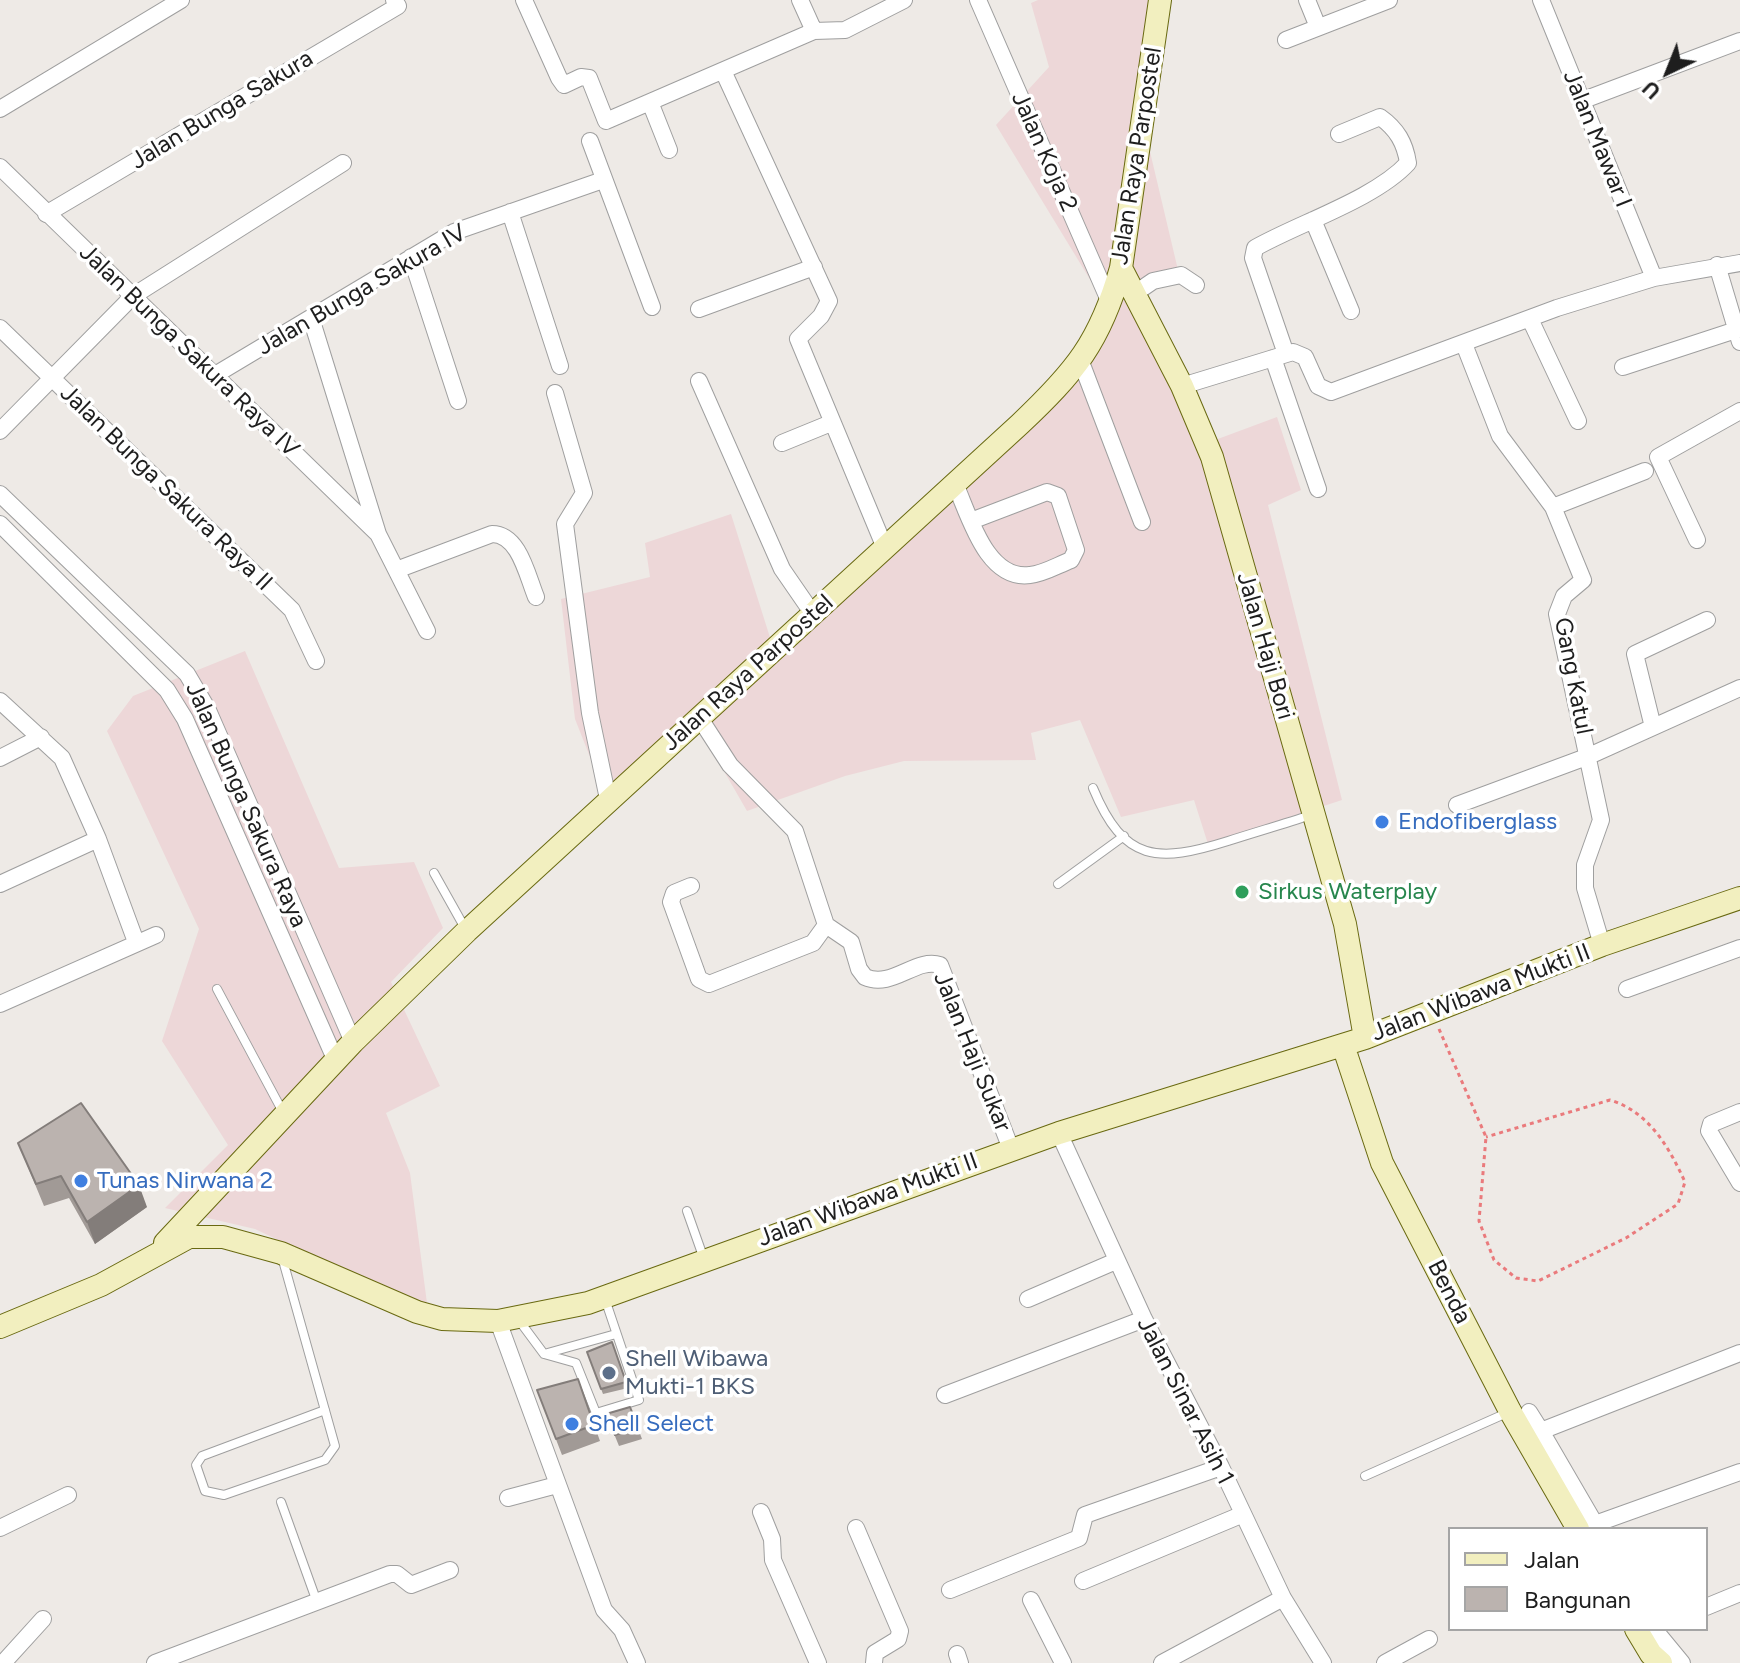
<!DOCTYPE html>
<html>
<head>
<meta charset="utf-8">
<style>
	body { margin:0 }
	#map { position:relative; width:1740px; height:1663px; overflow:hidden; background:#eeeae6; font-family:Figtree,sans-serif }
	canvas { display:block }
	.legend { position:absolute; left:1448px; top:1527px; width:260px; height:104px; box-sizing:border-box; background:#fff; border:2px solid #a5a5a5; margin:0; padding:10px 14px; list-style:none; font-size:24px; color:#1e1e1e }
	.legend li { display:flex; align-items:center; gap:16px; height:40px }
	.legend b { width:40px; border:2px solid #a5a5a5 }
	.north { position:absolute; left:1628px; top:32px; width:80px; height:80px; -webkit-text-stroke:6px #fff; paint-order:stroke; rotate:223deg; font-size:22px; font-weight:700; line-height:32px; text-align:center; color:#1e1e1e }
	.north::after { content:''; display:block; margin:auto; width:28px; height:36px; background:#1e1e1e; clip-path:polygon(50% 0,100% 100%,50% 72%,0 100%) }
</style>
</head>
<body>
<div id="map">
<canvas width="1740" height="1663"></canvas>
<ul class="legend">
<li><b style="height:10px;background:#f2efbf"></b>Jalan</li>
<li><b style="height:22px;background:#bbb3af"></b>Bangunan</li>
</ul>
<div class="north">U</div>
</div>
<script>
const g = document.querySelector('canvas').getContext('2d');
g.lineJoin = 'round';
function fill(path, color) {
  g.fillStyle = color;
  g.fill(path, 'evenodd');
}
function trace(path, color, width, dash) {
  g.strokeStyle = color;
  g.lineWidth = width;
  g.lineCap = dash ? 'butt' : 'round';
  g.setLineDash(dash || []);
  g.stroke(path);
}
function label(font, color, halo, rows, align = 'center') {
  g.font = font + ' Figtree,sans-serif';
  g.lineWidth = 7;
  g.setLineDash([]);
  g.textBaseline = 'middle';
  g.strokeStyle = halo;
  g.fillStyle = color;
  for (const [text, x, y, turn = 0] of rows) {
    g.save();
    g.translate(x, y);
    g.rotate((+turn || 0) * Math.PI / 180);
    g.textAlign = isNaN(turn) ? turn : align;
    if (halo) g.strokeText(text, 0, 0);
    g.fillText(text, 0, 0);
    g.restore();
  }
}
fill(new Path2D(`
	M1038,0H1163L1147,139L1178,270L1135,299L1207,443L1277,417L1301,490L1268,505L1342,800L1208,844L1194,800L1121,817L1080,720L1031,733L1036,760L904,761L845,776L747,811L691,714L605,795L575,719L561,599L650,577L645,543L731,514L773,647L1074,379L1111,314L996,125L1049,67L1031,3Z
	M245,651L339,868L414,862L443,928L391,982L440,1086L386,1113L410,1173L428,1311L255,1229L165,1208L228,1145L162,1041L199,929L107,731L133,696Z`), '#edd7d8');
const lane = new Path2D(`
	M1093,788C1124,863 1158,863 1228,841C1256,832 1284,824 1311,815
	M434,873L466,930
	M1058,884L1124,836
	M217,989L284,1114
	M687,1211L704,1259
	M282,1257L335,1446L325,1460L224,1495L205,1491L196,1465L202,1456L325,1410
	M518,1319L544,1354L576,1363L596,1413L639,1400L605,1299
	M544,1354L616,1334
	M1365,1476L1509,1412
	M281,1502L317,1602`);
const street = new Path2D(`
	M524,0L559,78L564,85L581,77L589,78L606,121L814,31L845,30L904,0
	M800,0L814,31
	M978,0L1111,305
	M1307,0L1318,27
	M1541,0L1654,278
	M1286,40L1389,0
	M724,73L829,301L821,316L798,339L885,548
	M1581,101L1740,41
	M650,102L669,150
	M0,109L181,0
	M590,141L652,307
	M0,167L378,534
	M510,212L560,366
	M46,214L398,6L394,0
	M1313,220L1351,311
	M411,257L458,401
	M1717,265L1740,342
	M1134,294L1153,281L1181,275L1196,285
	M699,309L814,267
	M311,318L378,534L427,631
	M1530,319L1578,421
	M0,328L292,610L316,661
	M1464,344L1500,436L1553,507L1583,580L1564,596L1557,614L1601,820L1585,865V888L1602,945
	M1286,354L1253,258L1255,248C1299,223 1375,199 1408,163C1405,143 1397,129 1380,117L1339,134
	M1273,358L1318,489
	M1081,362L1142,522
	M1623,367L1736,330
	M215,375L454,232L603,180
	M699,381L782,569L813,614
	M1182,386L1293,352L1305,357L1318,386L1331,392L1557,308L1654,278L1740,263
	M555,393L584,493L565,524L590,713L608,799
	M0,431L133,296L343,163
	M782,443L831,423
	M955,484C969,514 986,581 1030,575C1043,574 1058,565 1071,560L1076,550L1058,496L1047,492L971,521
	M0,494L187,674L207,708L353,1042
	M1553,507L1645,471
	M0,524L167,690L185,719L336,1061
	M1697,540L1658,457L1740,411
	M399,569L492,534C519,534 527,575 536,597
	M0,701L62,758L98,839L136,942
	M699,717L730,765L795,831L826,925L851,942L859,969L865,977C892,989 916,957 940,965L1011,1149
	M1653,727L1635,654L1707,620
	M0,758L41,737
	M1457,805L1589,756L1740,688
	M0,884L98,839
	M691,886L674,893L671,902L699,979L709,984L813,943L826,925
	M1627,989L1740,948
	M0,1004L156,935
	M1740,1112L1711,1124L1709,1131L1740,1183
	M1059,1133L1144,1319L1221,1467L1283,1598L1323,1663
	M1028,1299L1116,1261
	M498,1321L604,1610L622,1630L637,1663
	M945,1395L1144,1319
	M1529,1412L1541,1431L1740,1353
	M1541,1431L1598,1529
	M508,1498L557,1485
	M761,1512L772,1539L773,1560L818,1663
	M1595,1524L1740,1472
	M0,1528L68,1495
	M856,1528L900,1631L898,1639L875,1653L874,1663
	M1083,1581L1241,1515
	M950,1590L1079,1538L1085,1515L1221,1467
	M1031,1600L1063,1663
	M1706,1607L1740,1593
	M1654,1629L1682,1663
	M957,1654L960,1663
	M3,1663L43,1619
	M155,1663L390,1574H397L411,1585L450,1570
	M1162,1663L1283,1598
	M1385,1663L1429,1639`);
const secondary = new Path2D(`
	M1121,268L1182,386L1212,457L1345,924L1365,1038
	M1343,1045L1382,1163L1510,1411L1578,1529
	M165,1243L353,1042L467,931L1020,424C1075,372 1100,342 1121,268L1160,0
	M0,1327L101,1285L189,1237H223L281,1253L417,1312L442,1319L498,1321L588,1303L1059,1133L1365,1038L1602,945L1740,898
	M1636,1629L1651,1654L1661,1663`);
trace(lane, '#9f9f9f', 10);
trace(street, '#9f9f9f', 18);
trace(secondary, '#696911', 24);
trace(new Path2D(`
	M1439,1029L1486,1137L1479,1221L1494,1260L1516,1278L1538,1281L1626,1238L1678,1204L1685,1182C1669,1147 1649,1112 1610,1100L1486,1137`), '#ea7a7c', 3, [4, 4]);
trace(lane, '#fff', 8);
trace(street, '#fff', 16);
trace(secondary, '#f2efbf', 22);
fill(new Path2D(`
	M18,1143L147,1207L95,1244L69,1198L44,1206Z
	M612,1342L628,1388L603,1394L587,1352Z
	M578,1379L600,1441L562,1455L537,1390Z
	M630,1407L642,1439L619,1446L606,1414Z`), '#a19a96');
fill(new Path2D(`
	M139,1185L147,1207L95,1244L87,1222Z`), '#837d7a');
const building = new Path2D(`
	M81,1103L139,1185L87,1222L61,1176L36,1184L18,1143Z
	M612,1342L626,1382L601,1389L587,1352Z
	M578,1379L594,1425L556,1439L537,1390Z
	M630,1407L638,1427L615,1435L606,1414Z`);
fill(building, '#bbb3af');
trace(building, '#837d7a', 2);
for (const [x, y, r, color] of [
	[1382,822,8,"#3f7fe0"],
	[1242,892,8,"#2e9e5b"],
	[81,1181,8,"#3f7fe0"],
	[609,1373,8,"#5c6f8a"],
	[572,1424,8,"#3f7fe0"]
]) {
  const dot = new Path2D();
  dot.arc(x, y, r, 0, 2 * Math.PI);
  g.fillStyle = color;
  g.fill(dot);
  trace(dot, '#fff', 3);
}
label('24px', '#1e1e1e', '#fff', [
	["Jalan Bunga Sakura",222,110,-31],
	["Jalan Mawar I",1597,139,68],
	["Jalan Koja 2",1044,152,66],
	["Jalan Raya Parpostel",1137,156,-81],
	["Jalan Bunga Sakura IV",362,290,-30],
	["Jalan Bunga Sakura Raya IV",189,351,44],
	["Jalan Bunga Sakura Raya II",166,488,44],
	["Jalan Haji Bori",1265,646,74],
	["Jalan Raya Parpostel",748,673,-42],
	["Gang Katul",1573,676,79],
	["Jalan Bunga Sakura Raya",246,805,66],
	["Jalan Wibawa Mukti II",1481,993,-21],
	["Jalan Haji Sukar",972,1052,68],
	["Jalan Wibawa Mukti II",868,1200,-20],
	["Benda",1449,1292,63],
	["Jalan Sinar Asih 1",1185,1401,63]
]);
label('24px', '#366cbe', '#fff', [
	["Endofiberglass",1398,822],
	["Tunas Nirwana 2",97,1181],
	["Shell Select",588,1424]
], 'left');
label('24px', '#27864d', '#fff', [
	["Sirkus Waterplay",1258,892]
], 'left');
label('24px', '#4e5e75', '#fff', [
	["Shell Wibawa",625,1359],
	["Mukti-1 BKS",625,1387]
], 'left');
</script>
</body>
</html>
